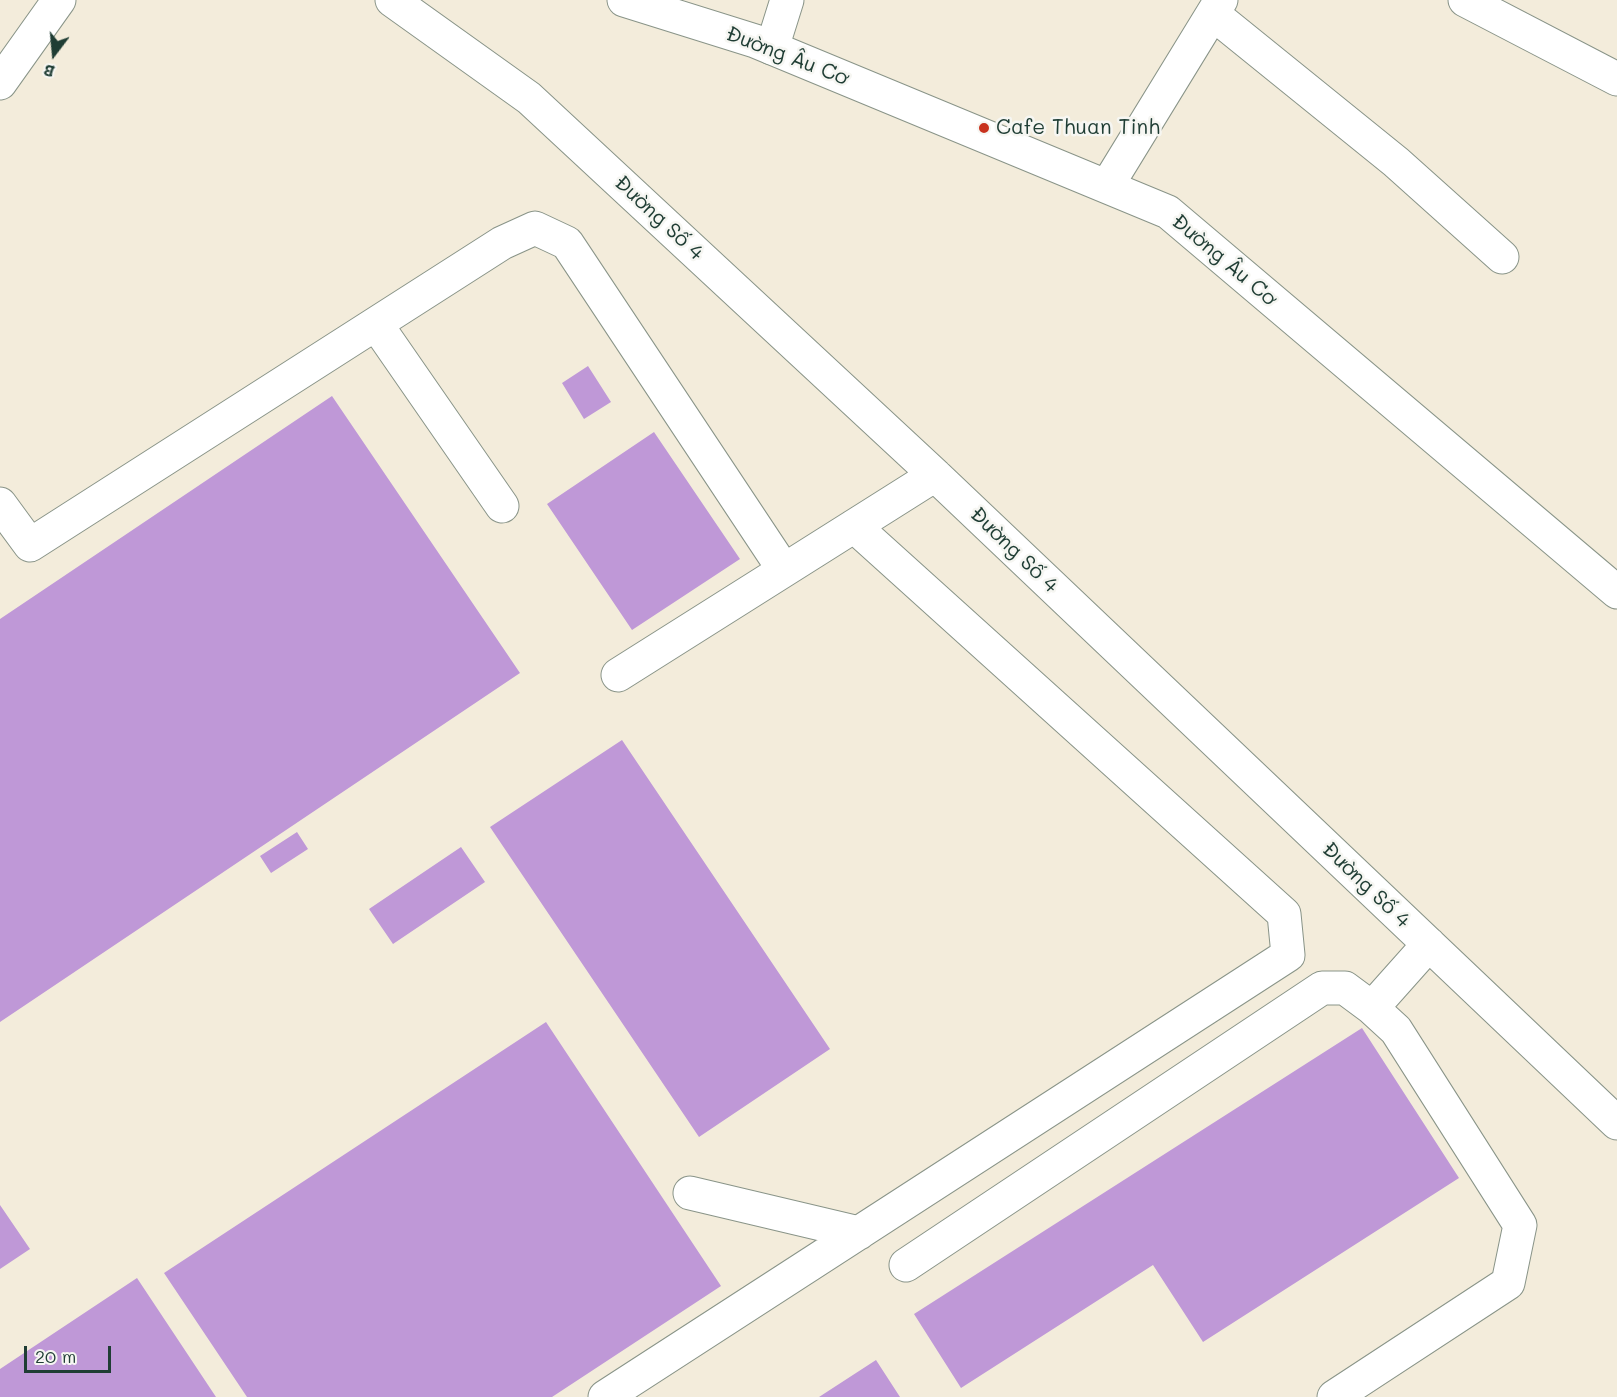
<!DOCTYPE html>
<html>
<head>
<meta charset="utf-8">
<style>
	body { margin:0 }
	#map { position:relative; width:1617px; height:1397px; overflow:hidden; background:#f3ecdb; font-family:Mali,sans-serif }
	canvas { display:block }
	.north { position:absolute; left:24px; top:24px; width:60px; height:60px; -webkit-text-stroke:4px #f6f6f2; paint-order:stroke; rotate:196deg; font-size:16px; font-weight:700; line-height:24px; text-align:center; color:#1f3d34 }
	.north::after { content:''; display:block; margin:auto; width:21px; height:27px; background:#1f3d34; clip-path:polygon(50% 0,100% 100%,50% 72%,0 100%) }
	.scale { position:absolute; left:24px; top:1346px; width:87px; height:27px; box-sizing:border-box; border:3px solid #1f3d34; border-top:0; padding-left:8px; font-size:18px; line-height:21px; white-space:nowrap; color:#1f3d34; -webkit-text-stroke:4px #f6f6f2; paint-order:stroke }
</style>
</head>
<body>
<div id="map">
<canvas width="1617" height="1397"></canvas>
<div class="north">B</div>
<div class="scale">20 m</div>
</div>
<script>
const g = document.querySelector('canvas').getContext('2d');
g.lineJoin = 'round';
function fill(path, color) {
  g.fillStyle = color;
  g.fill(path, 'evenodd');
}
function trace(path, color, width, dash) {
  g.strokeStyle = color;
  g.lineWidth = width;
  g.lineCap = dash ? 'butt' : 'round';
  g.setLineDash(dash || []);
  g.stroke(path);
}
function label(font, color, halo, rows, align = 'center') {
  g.font = font + ' Mali,sans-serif';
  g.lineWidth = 5;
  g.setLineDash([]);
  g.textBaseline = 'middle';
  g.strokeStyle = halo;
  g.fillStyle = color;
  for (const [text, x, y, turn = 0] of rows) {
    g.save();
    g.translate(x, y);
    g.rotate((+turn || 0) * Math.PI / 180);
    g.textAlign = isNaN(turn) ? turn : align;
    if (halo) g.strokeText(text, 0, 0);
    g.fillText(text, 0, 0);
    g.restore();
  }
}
fill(new Path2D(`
	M588,366L611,402L584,419L562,383Z
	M332,396L520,673L0,1022V619Z
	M654,432L740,559L632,630L547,504Z
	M622,740L830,1049L699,1137L490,827Z
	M297,832L308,849L271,873L260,856Z
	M461,847L485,882L393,944L369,909Z
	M546,1022L721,1286L552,1397H247L164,1273Z
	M1362,1028L1459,1178L1203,1342L1153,1265L961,1388L914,1314Z
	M0,1205L30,1249L0,1269Z
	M137,1278L216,1397H0V1369Z
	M876,1360L900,1397H819Z`), '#bf98d7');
const minor = new Path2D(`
	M392,0L529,98L935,475L1617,1123
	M1465,0L1617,79
	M1213,14L1396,162L1502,257
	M772,48L787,0
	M0,83L59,0
	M1107,186L1221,0
	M376,324L502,506
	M0,504L30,545L502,243L535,228L567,243L784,570
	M618,675L935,475
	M1372,1008L1429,944
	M690,1193L859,1233
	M906,1265L1322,988H1345L1372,1008L1396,1030L1520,1225L1508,1283L1334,1397
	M605,1397L1288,955L1284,914L854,526`);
const major = new Path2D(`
	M624,0L755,41L1168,212L1617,592`);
trace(minor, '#899488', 35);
trace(major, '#899488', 35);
trace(minor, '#fff', 33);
trace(major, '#fff', 33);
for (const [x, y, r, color] of [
	[984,128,6,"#c8321e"]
]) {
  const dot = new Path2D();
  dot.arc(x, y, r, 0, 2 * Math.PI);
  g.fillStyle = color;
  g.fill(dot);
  trace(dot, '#f6f6f2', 2);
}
label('21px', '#1f3d34', '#f6f6f2', [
	["Đường Âu Cơ",787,56,21],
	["Đường Số 4",659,218,43],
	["Đường Âu Cơ",1224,260,40],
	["Đường Số 4",1014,550,44],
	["Đường Số 4",1366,885,44]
]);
label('21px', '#1f3d34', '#f6f6f2', [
	["Cafe Thuan Tinh",996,128]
], 'left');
</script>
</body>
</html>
